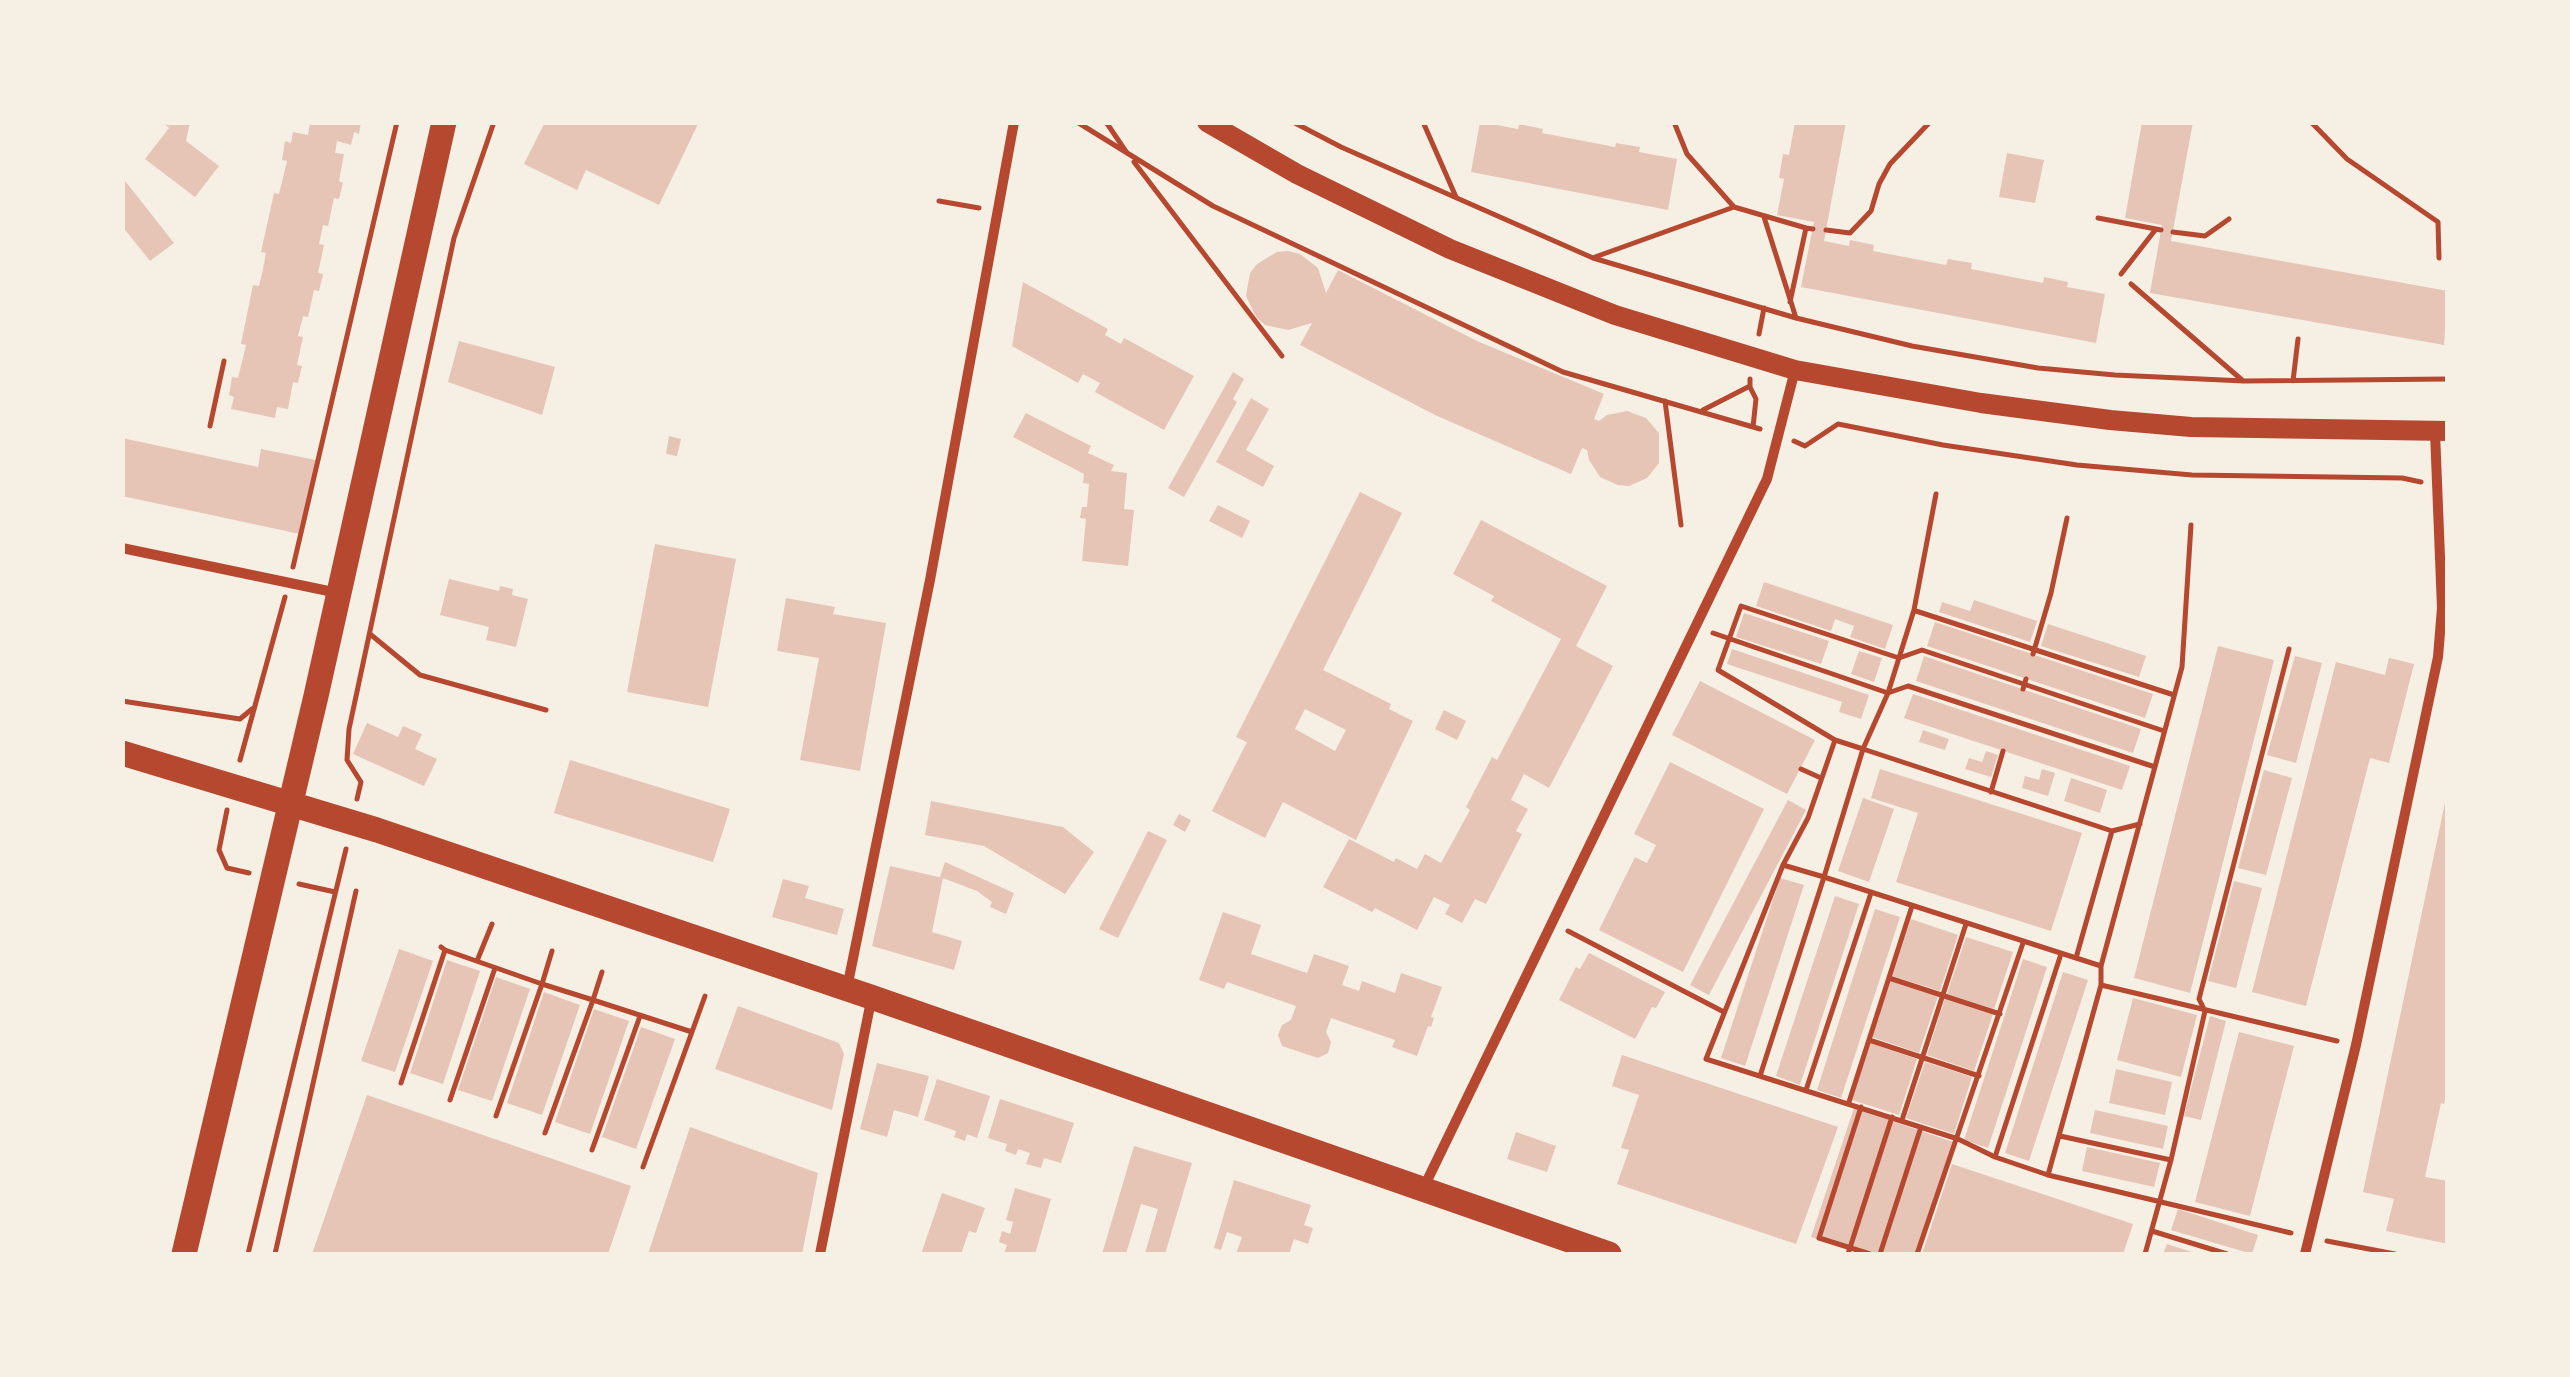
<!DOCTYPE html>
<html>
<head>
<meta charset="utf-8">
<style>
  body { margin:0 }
  #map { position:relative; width:2570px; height:1377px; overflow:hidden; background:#f6efe4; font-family:Manrope,sans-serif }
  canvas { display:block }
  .frame { position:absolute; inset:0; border:125px solid #f6efe4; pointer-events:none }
</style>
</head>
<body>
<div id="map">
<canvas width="2570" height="1377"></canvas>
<div class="frame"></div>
</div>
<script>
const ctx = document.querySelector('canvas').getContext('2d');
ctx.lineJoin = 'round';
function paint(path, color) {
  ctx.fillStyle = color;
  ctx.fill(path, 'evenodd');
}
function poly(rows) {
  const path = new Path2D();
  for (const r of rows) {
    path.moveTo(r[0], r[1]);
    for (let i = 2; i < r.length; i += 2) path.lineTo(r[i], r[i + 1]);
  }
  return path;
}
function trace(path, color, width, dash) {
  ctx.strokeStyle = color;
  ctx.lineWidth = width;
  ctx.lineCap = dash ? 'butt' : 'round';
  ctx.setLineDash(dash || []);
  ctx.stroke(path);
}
const building = poly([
  [162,122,190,122,186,141,219,166,195,197,145,159,169,128],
  [310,122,361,122,359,134,354,132,351,145,337,141,335,153,344,154,339,181,343,183,339,199,334,198,328,226,323,225,319,244,324,245,318,273,323,274,319,291,314,290,308,317,303,316,298,336,303,337,297,365,302,366,298,383,293,382,288,409,277,407,275,418,231,409,234,397,229,395,232,377,238,378,246,345,241,344,253,285,259,286,263,269,266,253,261,252,274,193,279,194,287,161,282,160,285,141,291,143,293,132,308,135],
  [545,122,699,122,659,205,586,170,577,190,524,164],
  [1480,122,1518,129,1519,124,1543,129,1542,133,1615,147,1616,143,1640,147,1639,152,1677,159,1668,210,1471,172],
  [1795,122,1846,122,1824,241,1849,246,1850,240,1874,245,1873,251,1946,265,1948,259,1972,263,1971,269,2043,283,2044,277,2068,282,2067,287,2105,294,2096,343,1801,287,1814,222,1777,215,1784,179,1779,178,1783,154,1789,155],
  [2142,122,2193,122,2171,241,2448,291,2444,345,2150,293,2162,225,2125,218],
  [2007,153,2044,160,2035,203,1999,197],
  [122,177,174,243,150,261,122,226],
  [1288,251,1300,254,1318,268,1326,293,1338,270,1477,341,1604,394,1594,419,1599,421,1607,415,1627,411,1646,418,1659,433,1659,463,1647,478,1629,486,1618,485,1600,477,1589,460,1587,450,1582,448,1571,474,1435,415,1300,345,1312,323,1288,330,1265,325,1256,317,1246,296,1250,273,1257,264,1277,252],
  [1023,282,1108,329,1105,335,1121,344,1124,338,1194,376,1164,430,1095,392,1100,383,1083,374,1078,383,1012,346],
  [459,341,555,367,542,415,448,382],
  [1233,372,1244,379,1233,399,1237,402,1184,497,1168,488],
  [1251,398,1269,409,1246,450,1274,466,1263,487,1216,462],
  [1026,413,1091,446,1088,453,1114,465,1111,471,1127,473,1124,509,1134,510,1128,566,1082,561,1086,519,1080,518,1082,507,1087,507,1089,484,1083,483,1084,474,1013,437],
  [669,436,681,439,677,456,666,454],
  [122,438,258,467,261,449,316,460,300,534,122,496],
  [1360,492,1402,513,1323,670,1391,704,1389,709,1413,721,1356,840,1283,802,1265,838,1212,811,1247,742,1236,737],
  [1305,709,1346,730,1335,751,1295,729],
  [1218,505,1250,521,1242,538,1209,521],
  [1481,520,1607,586,1576,646,1613,666,1549,788,1524,774,1511,800,1528,809,1516,831,1522,834,1486,904,1475,899,1462,923,1445,914,1450,905,1434,897,1417,930,1375,908,1372,912,1323,887,1349,839,1394,862,1396,858,1417,869,1425,854,1441,863,1470,810,1466,807,1492,757,1497,760,1561,639,1491,601,1494,596,1453,574],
  [655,544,736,559,708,707,627,692],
  [449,579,499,591,500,586,513,589,512,595,528,599,516,647,486,640,489,627,440,615],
  [1764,582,1893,625,1885,649,1850,637,1854,626,1835,619,1831,631,1756,606],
  [786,598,835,607,833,614,886,623,860,771,800,760,819,658,777,651],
  [1974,600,2037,621,2030,642,1939,612,1942,602,1970,611],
  [1744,613,1829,641,1821,664,1736,637],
  [1935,622,2153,694,2145,718,1927,646],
  [2048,624,2146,656,2139,677,2041,646],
  [2218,646,2274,660,2190,993,2134,978],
  [1732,649,1869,695,1861,719,1839,712,1842,702,1727,664],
  [1859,651,1882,658,1874,682,1851,674],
  [1924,656,2141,729,2133,753,1916,681],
  [2295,656,2322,663,2296,763,2267,755],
  [2389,658,2414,664,2389,763,2370,758,2306,1006,2252,992,2336,662,2385,675],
  [1700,681,1815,740,1787,794,1672,735],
  [1913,694,2130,766,2122,790,1904,718],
  [1444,710,1466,721,1457,740,1435,729],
  [367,723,398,737,403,726,422,734,415,749,437,759,424,786,353,754],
  [1923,730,1949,739,1945,750,1919,742],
  [1986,751,1998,755,1991,777,1965,769,1969,758,1982,762],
  [570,760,730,809,713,862,554,813],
  [1670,762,1764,809,1683,972,1599,930,1635,857,1647,863,1656,845,1634,834],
  [1880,769,2082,833,2051,931,1896,882,1918,813,1871,798],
  [2042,769,2055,773,2048,796,2022,788,2025,776,2039,780],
  [2264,770,2292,778,2266,875,2238,868],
  [2071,778,2107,790,2100,813,2064,801],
  [1863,798,1894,809,1869,882,1838,871],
  [2446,798,2448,1086,2444,1104,2441,1103,2425,1177,2448,1181,2448,1244,2386,1231,2394,1199,2363,1192],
  [1788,800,1806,810,1709,995,1690,985],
  [931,801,1063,827,1094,852,1065,894,984,846,925,835],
  [1179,814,1191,820,1185,832,1173,825],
  [1148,831,1167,840,1118,938,1099,929],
  [945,862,1014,893,1006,914,990,907,992,902,977,891,940,877],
  [890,866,943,878,932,932,962,941,954,970,872,946],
  [1780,878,1804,885,1745,1066,1721,1058],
  [783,879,809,886,805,898,844,909,837,935,772,917],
  [2234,881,2262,888,2236,988,2208,981],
  [1835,896,1859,904,1800,1085,1776,1076],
  [1875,909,1900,917,1841,1098,1817,1090],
  [1223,912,1261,925,1251,954,1307,973,1314,954,1349,966,1342,985,1359,991,1362,981,1395,993,1401,973,1442,987,1431,1017,1434,1018,1431,1027,1428,1026,1417,1056,1392,1047,1395,1040,1331,1018,1326,1032,1331,1042,1328,1053,1318,1058,1282,1046,1278,1035,1282,1025,1291,1020,1296,1006,1227,982,1224,989,1199,980],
  [1911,919,1958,935,1940,991,1892,976],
  [1966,937,2013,952,1994,1009,1947,994],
  [399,949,433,961,395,1072,361,1061],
  [1589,953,1665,992,1656,1008,1652,1007,1635,1039,1559,1000,1576,967,1580,969],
  [2023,959,2047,967,1988,1148,1964,1140],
  [447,960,480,971,443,1084,410,1073],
  [2063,972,2088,980,2029,1161,2005,1153],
  [496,977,530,989,492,1101,458,1090],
  [1891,980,1938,996,1919,1053,1872,1037],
  [544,992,580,1005,542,1115,507,1103],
  [1945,998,1993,1014,1974,1071,1927,1055],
  [2133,998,2197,1015,2181,1077,2117,1060],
  [738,1006,839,1043,844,1054,832,1110,715,1069],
  [594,1009,629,1021,590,1134,555,1122],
  [2210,1016,2226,1021,2201,1120,2184,1116],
  [641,1027,675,1039,636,1149,602,1137],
  [2239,1032,2294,1046,2250,1216,2195,1202],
  [1870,1043,1917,1059,1899,1115,1852,1100],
  [1622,1055,1838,1127,1796,1244,1617,1184,1629,1150,1621,1148,1639,1095,1612,1086],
  [1925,1062,1972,1077,1954,1134,1906,1118],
  [877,1063,929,1076,918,1117,894,1110,887,1137,860,1129],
  [2116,1069,2172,1082,2165,1115,2109,1103],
  [937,1079,990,1096,977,1138,967,1134,965,1141,954,1137,956,1131,924,1120],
  [367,1095,631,1186,608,1254,312,1254],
  [1000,1099,1074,1123,1061,1163,1044,1158,1041,1168,1026,1164,1030,1153,1018,1149,1016,1155,1005,1151,1007,1144,988,1138],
  [1854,1108,1956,1143,1920,1254,1864,1254,1811,1237],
  [2095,1110,2168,1126,2163,1149,2090,1133],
  [690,1127,818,1173,802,1254,648,1254],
  [1516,1132,1556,1146,1547,1172,1507,1159],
  [1134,1146,1192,1163,1165,1254,1145,1253,1158,1209,1141,1204,1126,1254,1102,1254],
  [2087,1147,2160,1163,2154,1187,2082,1171],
  [1952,1164,2133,1224,2123,1254,1922,1254],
  [1234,1180,1311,1205,1304,1225,1313,1228,1308,1244,1294,1239,1289,1254,1236,1254,1242,1237,1227,1232,1221,1250,1214,1248],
  [1015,1188,1051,1199,1035,1254,1004,1254,1007,1245,999,1242,1002,1231,1010,1234,1013,1222,1006,1220],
  [942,1193,985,1208,976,1233,969,1231,961,1254,921,1254],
  [2178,1209,2258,1235,2252,1254,2171,1230],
  [2167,1244,2198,1254,2163,1254]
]);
const path = poly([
  [1077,122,1213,206,1563,372,1760,429],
  [1106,122,1127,153],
  [1293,122,1341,147,1593,258,1796,318,1912,346,2038,368,2115,375,2244,381,2448,379],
  [1423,122,1456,197],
  [1674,122,1687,154,1734,207],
  [2311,122,2347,159,2438,222,2439,258],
  [1134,162,1282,356],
  [939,201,979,208],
  [1764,217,1796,318],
  [2098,218,2156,229],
  [1826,230,1850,233,1871,211,1879,184,1890,164,1930,122],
  [2173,232,2205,236,2229,219],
  [1595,257,1734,207,1806,228],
  [2121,274,2156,229,2161,230],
  [2131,284,2242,380],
  [1790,302,1806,228,1813,229],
  [1759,334,1764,308],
  [2293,381,2298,339],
  [1750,387,1756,399,1753,427],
  [1665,401,1681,525],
  [1703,410,1750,386,1750,379],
  [210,426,224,361],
  [1794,441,1805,446,1838,424,1943,445,2077,465,2192,475,2402,478,2421,482],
  [293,567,397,122],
  [1916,611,2174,695],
  [1713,633,1888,693,1908,686,2155,767],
  [370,634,420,675,546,710],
  [2033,654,2051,593,2067,518],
  [2023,689,2026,679],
  [122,701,240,719,252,709],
  [1835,740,1863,749,1888,693,1914,610,1936,494],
  [240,760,285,597],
  [1801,769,1821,778],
  [1991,792,2003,751],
  [357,799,361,782,347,760,349,729,454,238,494,122],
  [227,810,219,850,227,868,249,873],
  [2140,824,2112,831,1863,749,1824,877,2101,966,2101,985,2048,1175,2291,1233],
  [299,884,335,892],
  [1568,931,1722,1011],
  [445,950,542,984,496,1116],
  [2076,958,2112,831],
  [477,961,492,924],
  [2101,966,2182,667,2191,525],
  [602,972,593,1000,692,1032],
  [1889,978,2000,1014],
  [2101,985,2337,1041],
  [1869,1040,1979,1076],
  [1760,1076,1824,877,1783,865],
  [401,1083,445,950,441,947],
  [1806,1090,1871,893],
  [450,1100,495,968],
  [1849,1102,1912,906],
  [1861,1107,1819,1238,1870,1254],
  [1902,1120,1966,924],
  [545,1133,593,1000,542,984,552,951],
  [2060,1136,2171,1160],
  [592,1150,640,1016],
  [1995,1157,2061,954],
  [643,1167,705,996],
  [2048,1175,1995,1157,1958,1139,1706,1059,1783,865,1808,818,1835,740,1718,670,1741,606,1899,658,1922,650,2164,731],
  [2152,1231,2227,1254],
  [2327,1241,2395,1254],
  [248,1254,346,849],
  [275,1254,356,891],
  [1848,1254,1892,1117],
  [1880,1254,1921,1127],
  [1917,1254,2023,943],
  [2145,1254,2171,1160,2205,1011,2199,999,2289,649]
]);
const minor = poly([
  [122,548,338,593],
  [847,988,930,580,1014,122],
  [1423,1189,1767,479,1795,370],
  [820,1254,871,1001],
  [2305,1254,2356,1045,2438,657,2442,608,2435,432]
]);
const secondary = poly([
  [1207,122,1297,174,1450,249,1615,315,1795,370,1981,403,2110,420,2191,427,2448,431]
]);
const primary = poly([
  [122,753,377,830,871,997,1609,1254],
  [184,1254,316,696,444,122]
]);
paint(building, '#e6c5b7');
trace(path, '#b5482f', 5);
trace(minor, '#b5482f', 10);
trace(secondary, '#b5482f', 20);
trace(primary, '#b5482f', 25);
</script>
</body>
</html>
